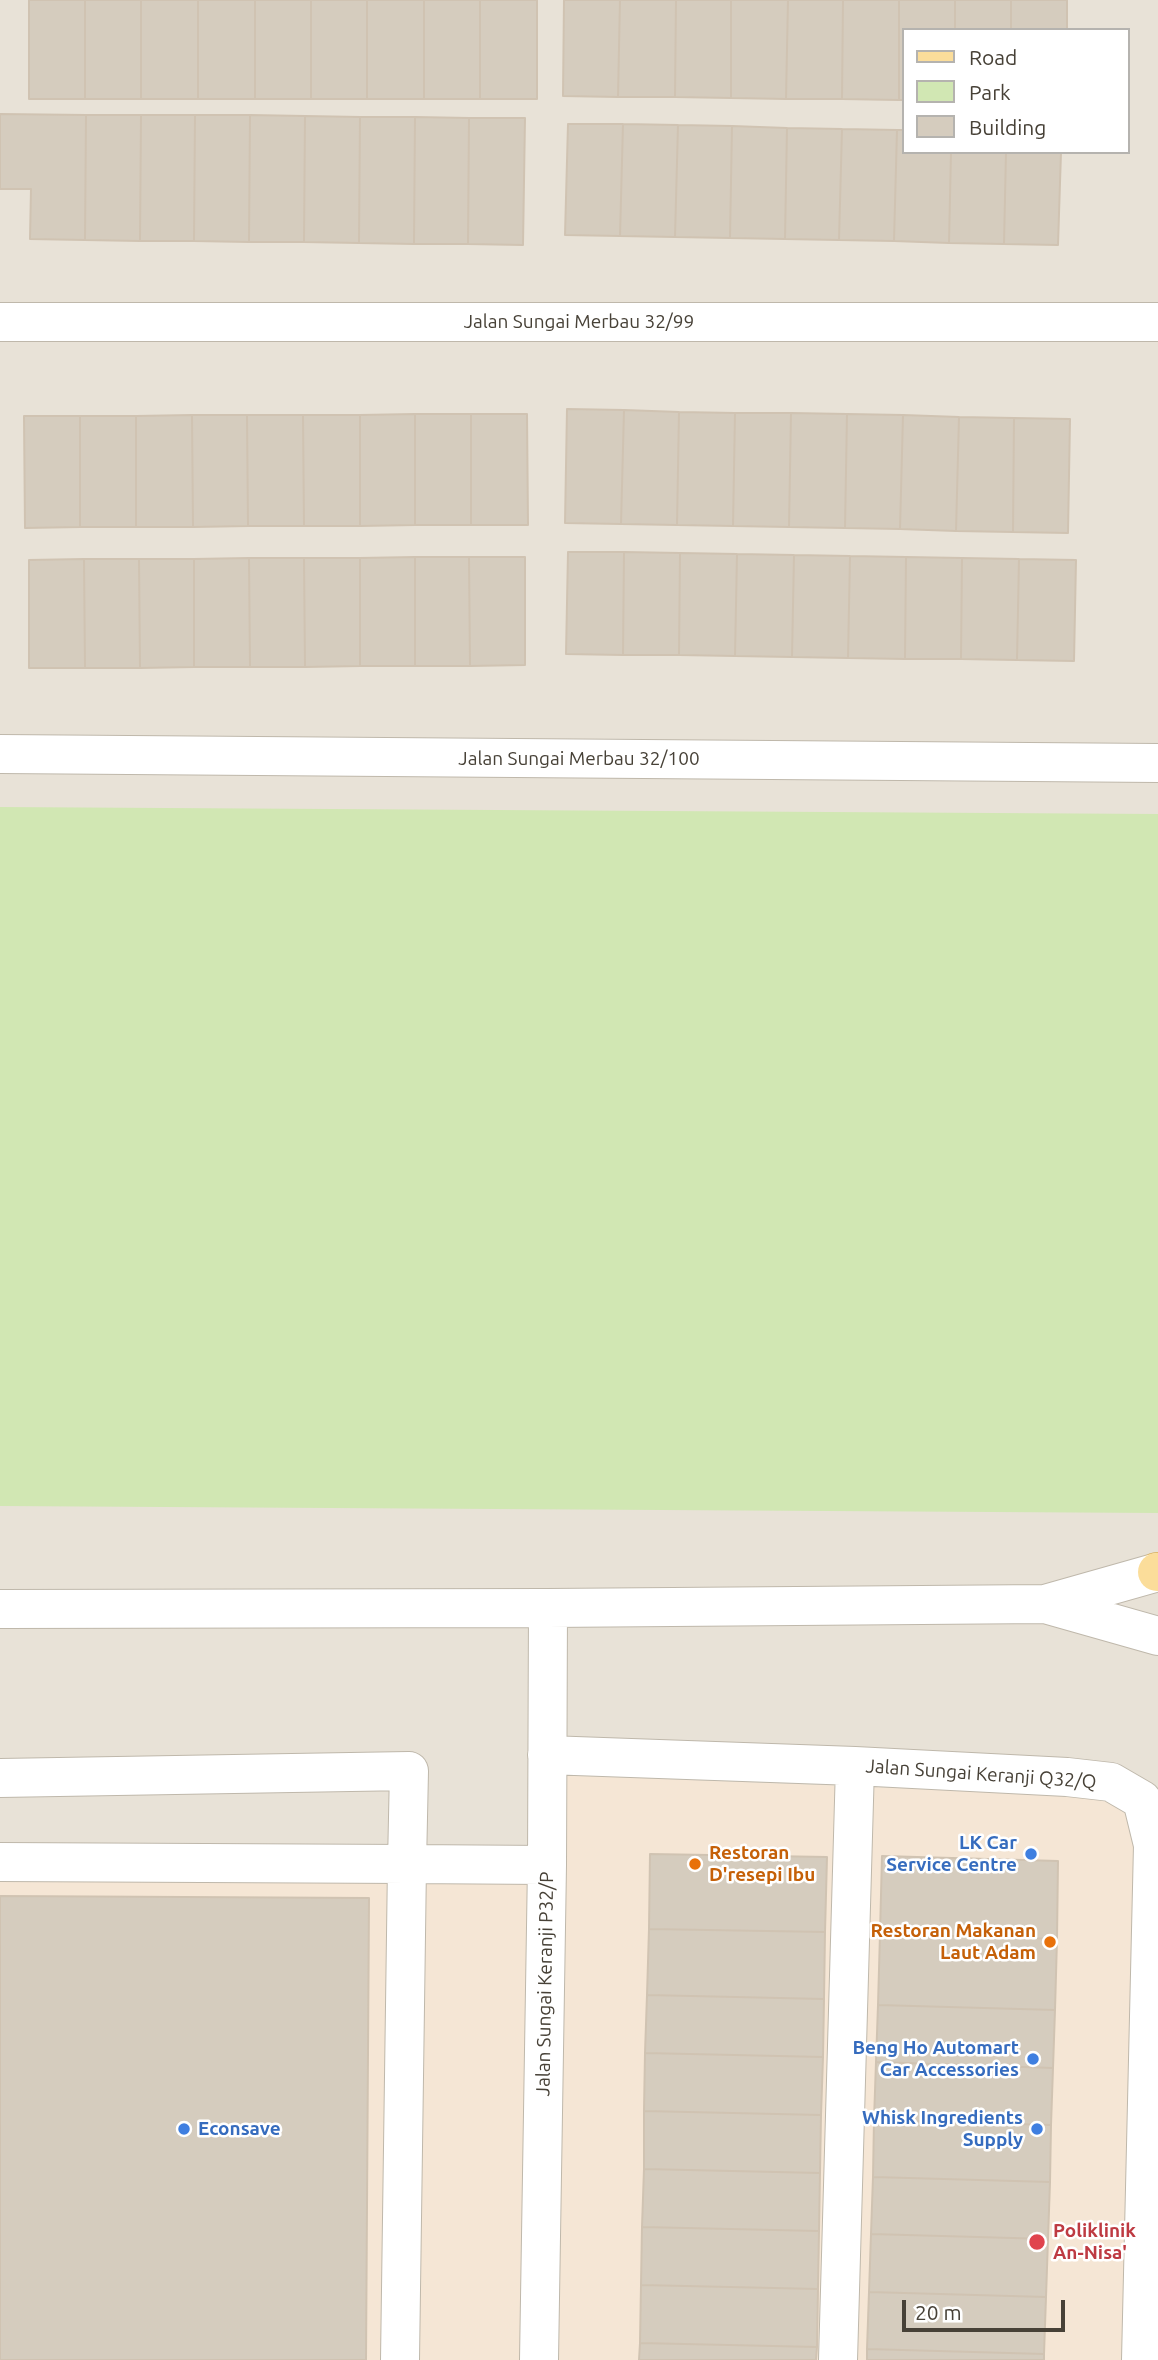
<!DOCTYPE html>
<html>
<head>
<meta charset="utf-8">
<style>
  body { margin:0 }
  #map { position:relative; width:1158px; height:2360px; overflow:hidden; background:#f4f0e9; font-family:Ubuntu,sans-serif }
  canvas { display:block }
  .legend { position:absolute; left:902px; top:28px; width:228px; height:126px; box-sizing:border-box; background:#fff; border:2px solid #b5b3af; margin:0; padding:9px 12px; list-style:none; font-size:21px; color:#474137 }
  .legend li { display:flex; align-items:center; gap:14px; height:35px }
  .legend b { width:35px; border:2px solid #b5b3af }
  .scale { position:absolute; left:902px; top:2300px; width:163px; height:32px; box-sizing:border-box; border:4px solid #474137; border-top:0; padding-left:9px; font-size:21px; line-height:24px; white-space:nowrap; color:#474137; -webkit-text-stroke:5px #fff; paint-order:stroke }
</style>
</head>
<body>
<div id="map">
<canvas width="1158" height="2360"></canvas>
<ul class="legend">
<li><b style="height:9px;background:#fbdd9a"></b>Road</li>
<li><b style="height:19px;background:#d1e7b3"></b>Park</li>
<li><b style="height:19px;background:#d5ccbe"></b>Building</li>
</ul>
<div class="scale">20 m</div>
</div>
<script>
const ctx = document.querySelector('canvas').getContext('2d');
ctx.lineJoin = 'round';
function paint(path, color) {
  ctx.fillStyle = color;
  ctx.fill(path, 'evenodd');
}
function poly(rows) {
  const path = new Path2D();
  for (const r of rows) {
    path.moveTo(r[0], r[1]);
    for (let i = 2; i < r.length; i += 2) path.lineTo(r[i], r[i + 1]);
  }
  return path;
}
function trace(path, color, width, dash) {
  ctx.strokeStyle = color;
  ctx.lineWidth = width;
  ctx.lineCap = dash ? 'butt' : 'round';
  ctx.setLineDash(dash || []);
  ctx.stroke(path);
}
function write(font, color, halo, rows, align = 'center') {
  ctx.font = font + ' Ubuntu,sans-serif';
  ctx.lineWidth = 5;
  ctx.setLineDash([]);
  ctx.textBaseline = 'middle';
  ctx.strokeStyle = halo;
  ctx.fillStyle = color;
  for (const [text, x, y, turn = 0] of rows) {
    ctx.save();
    ctx.translate(x, y);
    ctx.rotate((+turn || 0) * Math.PI / 180);
    ctx.textAlign = isNaN(turn) ? turn : align;
    if (halo) ctx.strokeText(text, 0, 0);
    ctx.fillText(text, 0, 0);
    ctx.restore();
  }
}
const residential = poly([
  [0,0,1158,0,1158,2360,0,2360],
  [904,30,1128,30,1128,152,904,152]
]);
const commercial = poly([
  [565,1775,1101,1796,1128,1808,1136,1839,1126,2360,0,2360,0,1878,561,1877]
]);
const green = poly([
  [0,807,1158,814,1158,1513,0,1506]
]);
const building = poly([
  [29,0,85,0,85,99,29,99,29,0],
  [85,0,141,0,141,99,85,99,85,0],
  [141,0,198,0,198,99,141,99,141,0],
  [198,0,255,0,255,99,198,99,198,0],
  [255,0,311,0,311,99,255,99,255,0],
  [311,0,367,0,367,99,311,99,311,0],
  [367,0,424,0,424,99,367,99,367,0],
  [424,0,480,0,480,99,424,99,424,0],
  [480,0,537,0,537,99,480,99,480,0],
  [564,0,620,0,618,97,563,96,564,0],
  [620,0,676,0,675,97,618,97,620,0],
  [676,0,731,0,731,98,675,97,676,0],
  [731,0,788,0,786,99,731,98,731,0],
  [788,0,843,0,842,99,786,99,788,0],
  [843,0,899,0,899,100,842,99,843,0],
  [899,0,955,0,955,30,904,30,904,100,899,100,899,0],
  [955,0,1011,0,1011,30,955,30,955,0],
  [1011,0,1067,0,1067,30,1011,30,1011,0],
  [0,114,86,115,85,240,30,239,31,189,0,189,0,114],
  [86,115,141,115,140,241,85,240,86,115],
  [141,115,195,115,194,241,140,241,141,115],
  [195,115,250,115,249,242,194,241,195,115],
  [250,115,305,116,304,242,249,242,250,115],
  [305,116,360,117,359,243,304,242,305,116],
  [360,117,415,117,414,244,359,243,360,117],
  [415,117,469,118,468,244,414,244,415,117],
  [469,118,525,118,523,245,468,244,469,118],
  [568,124,623,124,620,236,565,235,568,124],
  [623,124,678,125,675,237,620,236,623,124],
  [678,125,732,126,730,238,675,237,678,125],
  [732,126,787,128,785,239,730,238,732,126],
  [787,128,842,129,839,240,785,239,787,128],
  [842,129,897,130,894,241,839,240,842,129],
  [897,130,904,130,904,152,951,152,949,243,894,241,897,130],
  [951,152,1006,152,1004,244,949,243,951,152],
  [1006,152,1061,152,1058,245,1004,244,1006,152],
  [567,409,624,410,621,524,565,523,567,409],
  [624,410,679,412,677,525,621,524,624,410],
  [679,412,735,413,733,526,677,525,679,412],
  [735,413,791,413,789,527,733,526,735,413],
  [791,413,847,414,845,528,789,527,791,413],
  [415,414,471,414,471,525,415,525,415,414],
  [415,414,415,525,360,526,360,415,415,414],
  [471,414,527,414,528,525,471,525,471,414],
  [847,414,903,415,900,529,845,528,847,414],
  [192,415,247,415,248,526,193,527,192,415],
  [192,415,193,527,136,527,136,416,192,415],
  [247,415,303,415,304,526,248,526,247,415],
  [303,415,360,415,360,526,304,526,303,415],
  [903,415,959,417,956,531,900,529,903,415],
  [24,416,80,416,80,527,25,528,24,416],
  [80,416,136,416,136,527,80,527,80,416],
  [959,417,1014,418,1013,532,956,531,959,417],
  [1014,418,1070,419,1068,533,1013,532,1014,418],
  [568,552,624,552,623,655,566,654,568,552],
  [624,552,680,553,679,655,623,655,624,552],
  [680,553,737,554,735,656,679,655,680,553],
  [737,554,794,555,792,657,735,656,737,554],
  [794,555,850,556,848,658,792,657,794,555],
  [850,556,906,557,905,659,848,658,850,556],
  [415,557,469,557,470,666,415,666,415,557],
  [415,557,415,666,360,666,360,558,415,557],
  [469,557,525,557,525,665,470,666,469,557],
  [906,557,962,558,961,659,905,659,906,557],
  [249,558,304,558,305,667,250,667,249,558],
  [249,558,250,667,194,667,194,559,249,558],
  [304,558,360,558,360,666,305,667,304,558],
  [962,558,1019,559,1017,660,961,659,962,558],
  [84,559,139,559,140,668,85,668,84,559],
  [84,559,85,668,29,668,29,560,84,559],
  [139,559,194,559,194,667,140,668,139,559],
  [1019,559,1076,560,1074,661,1017,660,1019,559],
  [650,1854,827,1857,825,1932,649,1929,650,1854],
  [882,1856,1058,1861,1057,1939,880,1934,882,1856],
  [0,1896,369,1898,366,2360,0,2360,0,1896],
  [649,1929,825,1932,824,1999,647,1995,649,1929],
  [880,1934,1057,1939,1055,2010,878,2005,880,1934],
  [647,1995,824,1999,823,2057,645,2053,647,1995],
  [878,2005,1055,2010,1053,2068,876,2062,878,2005],
  [645,2053,823,2057,821,2115,644,2111,645,2053],
  [876,2062,1053,2068,1051,2125,874,2120,876,2062],
  [644,2111,821,2115,820,2173,644,2169,644,2111],
  [874,2120,1051,2125,1050,2182,873,2177,874,2120],
  [644,2169,820,2173,819,2231,642,2227,644,2169],
  [873,2177,1050,2182,1048,2239,871,2234,873,2177],
  [642,2227,819,2231,818,2289,641,2285,642,2227],
  [871,2234,1048,2239,1046,2297,869,2292,871,2234],
  [641,2285,818,2289,817,2347,640,2343,641,2285],
  [869,2292,1046,2297,1044,2354,867,2349,869,2292],
  [640,2343,817,2347,816,2360,639,2360,640,2343],
  [867,2349,1044,2354,1044,2360,867,2360,867,2349]
]);
const minor = poly([
  [0,322,1158,322],
  [0,754,1158,763],
  [1045,1604,1158,1636],
  [0,1609,548,1608,1045,1604,1158,1572],
  [547,1755,855,1766,1067,1777,1111,1782,1142,1800,1153,1845,1141,2360],
  [0,1778,409,1771,407,1864,0,1862],
  [400,2360,407,1864,547,1865],
  [539,2360,547,1865,548,1608],
  [838,2360,855,1766]
]);
const major = poly([
  [1157,1572,1158,1572]
]);
const markers = [
  [1031,1854,7,"#3f7fe0"],
  [695,1864,7,"#e8710a"],
  [1050,1942,7,"#e8710a"],
  [1033,2059,7,"#3f7fe0"],
  [184,2129,7,"#3f7fe0"],
  [1037,2129,7,"#3f7fe0"],
  [1037,2242,9,"#e0444e"]
];
const streetNames = [
  ["Jalan Sungai Merbau 32/99",579,322],
  ["Jalan Sungai Merbau 32/100",579,759],
  ["Jalan Sungai Keranji Q32/Q",981,1774,4],
  ["Jalan Sungai Keranji P32/P",545,1984,-89]
];
const shopNames = [
  ["LK Car",1017,1843],
  ["Service Centre",1017,1865],
  ["Beng Ho Automart",1019,2048],
  ["Car Accessories",1019,2070],
  ["Whisk Ingredients",1023,2118],
  ["Supply",1023,2140],
  ["Econsave",198,2129,"left"]
];
const foodNames = [
  ["Restoran",709,1853],
  ["D'resepi Ibu",709,1875],
  ["Restoran Makanan",1036,1931,"right"],
  ["Laut Adam",1036,1953,"right"]
];
const healthNames = [
  ["Poliklinik",1053,2231],
  ["An-Nisa'",1053,2253]
];
paint(residential, '#e8e2d7');
paint(commercial, '#f5e6d5');
paint(green, '#d1e7b3');
paint(building, '#d5ccbe');
trace(building, '#d0c3b2', 2);
trace(minor, '#bfb8ab', 40);
trace(major, '#e1ba6a', 40);
trace(minor, '#fff', 38);
trace(major, '#fbdd9a', 38);
for (const [x, y, r, color] of markers) {
  const dot = new Path2D();
  dot.arc(x, y, r, 0, 2 * Math.PI);
  ctx.fillStyle = color;
  ctx.fill(dot);
  trace(dot, '#fff', 2.5);
}
write('19px', '#474137', '#fff', streetNames);
write('bold 19px', '#366cbe', '#fff', shopNames, 'right');
write('bold 19px', '#c56008', '#fff', foodNames, 'left');
write('bold 19px', '#be3a42', '#fff', healthNames, 'left');
</script>
</body>
</html>
